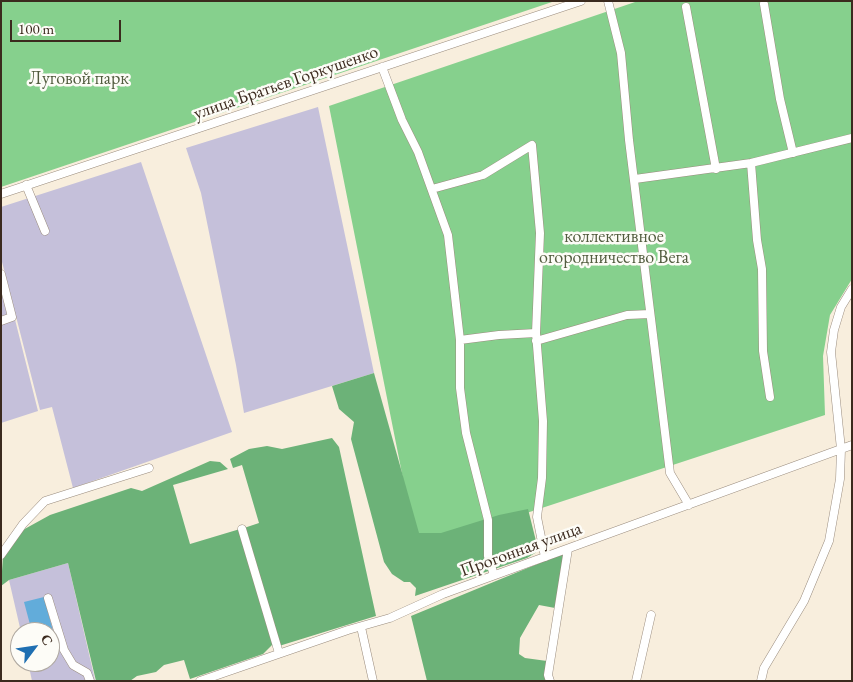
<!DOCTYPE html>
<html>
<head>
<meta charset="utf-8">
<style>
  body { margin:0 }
  #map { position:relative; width:853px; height:682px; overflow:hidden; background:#f8eedd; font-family:"EB Garamond",serif }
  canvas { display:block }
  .frame { position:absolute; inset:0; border:2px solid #3b2a1e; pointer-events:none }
  .north { position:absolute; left:10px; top:622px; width:50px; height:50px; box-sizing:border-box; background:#fdfcf7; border:1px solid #afa8a0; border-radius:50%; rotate:59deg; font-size:14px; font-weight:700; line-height:20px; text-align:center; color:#3b2a1e }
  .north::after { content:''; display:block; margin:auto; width:18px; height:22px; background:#1f6fb2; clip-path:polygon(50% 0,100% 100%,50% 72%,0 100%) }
  .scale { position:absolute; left:10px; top:20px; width:111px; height:22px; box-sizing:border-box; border:2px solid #3b2a1e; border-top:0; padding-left:6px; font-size:15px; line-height:18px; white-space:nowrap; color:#3b2a1e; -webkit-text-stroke:4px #fdfcf7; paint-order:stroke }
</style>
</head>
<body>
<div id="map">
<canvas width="853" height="682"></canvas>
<div class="frame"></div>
<div class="north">С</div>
<div class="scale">100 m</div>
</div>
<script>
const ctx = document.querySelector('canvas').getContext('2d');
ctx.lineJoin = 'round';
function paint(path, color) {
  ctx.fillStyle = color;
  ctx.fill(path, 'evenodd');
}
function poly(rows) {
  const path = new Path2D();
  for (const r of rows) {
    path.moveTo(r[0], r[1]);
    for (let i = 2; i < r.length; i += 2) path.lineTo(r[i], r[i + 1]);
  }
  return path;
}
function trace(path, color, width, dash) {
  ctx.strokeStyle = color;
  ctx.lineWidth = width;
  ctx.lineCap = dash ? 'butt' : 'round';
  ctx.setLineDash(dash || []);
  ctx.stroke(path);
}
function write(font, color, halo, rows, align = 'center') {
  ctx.font = font + ' "EB Garamond",serif';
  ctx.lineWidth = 5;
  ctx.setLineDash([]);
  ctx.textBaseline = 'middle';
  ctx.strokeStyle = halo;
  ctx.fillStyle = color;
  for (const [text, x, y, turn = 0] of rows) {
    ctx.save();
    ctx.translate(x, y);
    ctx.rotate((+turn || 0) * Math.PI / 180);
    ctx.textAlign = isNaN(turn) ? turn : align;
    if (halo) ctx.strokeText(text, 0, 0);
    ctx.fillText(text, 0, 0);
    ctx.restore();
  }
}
const industrial = poly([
  [318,107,374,373,244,413,236,365,201,193,186,148],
  [141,162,232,432,73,488,52,407,40,410,1,258,1,207],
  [1,264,38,411,1,423],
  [68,563,95,680,32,681,28,662,50,662,50,632,21,632,9,580]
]);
const green = poly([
  [1,1,555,1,1,187],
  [638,1,852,1,852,279,830,315,823,356,825,415,417,549,329,106]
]);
const forest = poly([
  [374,373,419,533,441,533,499,515,528,509,538,549,535,553,527,558,415,596,416,588,410,582,404,582,392,574,384,562,351,439,354,422,339,409,332,386],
  [332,438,339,447,376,616,279,646,244,528,259,523,242,465,233,468,230,459,249,449,267,446,282,449],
  [210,461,220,462,228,469,173,485,190,544,240,529,272,638,272,645,263,654,190,679,184,660,164,665,156,672,137,676,130,681,96,681,68,563,9,580,1,586,3,556,21,531,50,515,131,488,142,491],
  [564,553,555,608,539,605,520,638,519,654,525,658,547,661,546,681,427,681,411,616]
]);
const water = poly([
  [44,597,54,635,50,636,50,632,32,632,24,602]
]);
const minor = poly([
  [608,1,621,53,629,140,670,473,689,505],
  [764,4,780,99,793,153],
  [686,7,716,169],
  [382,67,402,120,418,152,448,235,460,340,460,388,466,433,488,520,488,556,494,575],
  [751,163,757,240,762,269,763,351,770,397],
  [635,179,751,163,852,138],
  [26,185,45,231],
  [432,189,483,175,532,145,540,233,536,333,543,421,542,478,537,517,545,557],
  [1,194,581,1],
  [1,274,12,317,1,321],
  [460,340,499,335,536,333],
  [536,341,627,315,650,314],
  [242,529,279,653],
  [1,555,23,524,45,501,149,468],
  [48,598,64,650,73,665,87,673,90,681],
  [361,627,373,681],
  [200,681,348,630,390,618,443,594,852,445],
  [550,681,548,675,568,549],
  [636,681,651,615],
  [761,681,764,668,804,601,829,541,840,479,841,449,831,352,834,330,841,307,852,289]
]);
const parkNames = [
  ["Луговой парк",79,79],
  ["коллективное",614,237],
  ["огородничество Вега",614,258]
];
const streetNames = [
  ["улица Братьев Горкушенко",286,83,-19],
  ["Прогонная улица",521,550,-20]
];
paint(industrial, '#c5c0da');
paint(green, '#86d08d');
paint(forest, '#6cb278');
paint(water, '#62acda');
trace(minor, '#9a8c7e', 9);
trace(minor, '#fff', 8);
write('18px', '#525c3f', '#fdfcf7', parkNames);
write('18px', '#3b2a1e', '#fdfcf7', streetNames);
</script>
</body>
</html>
